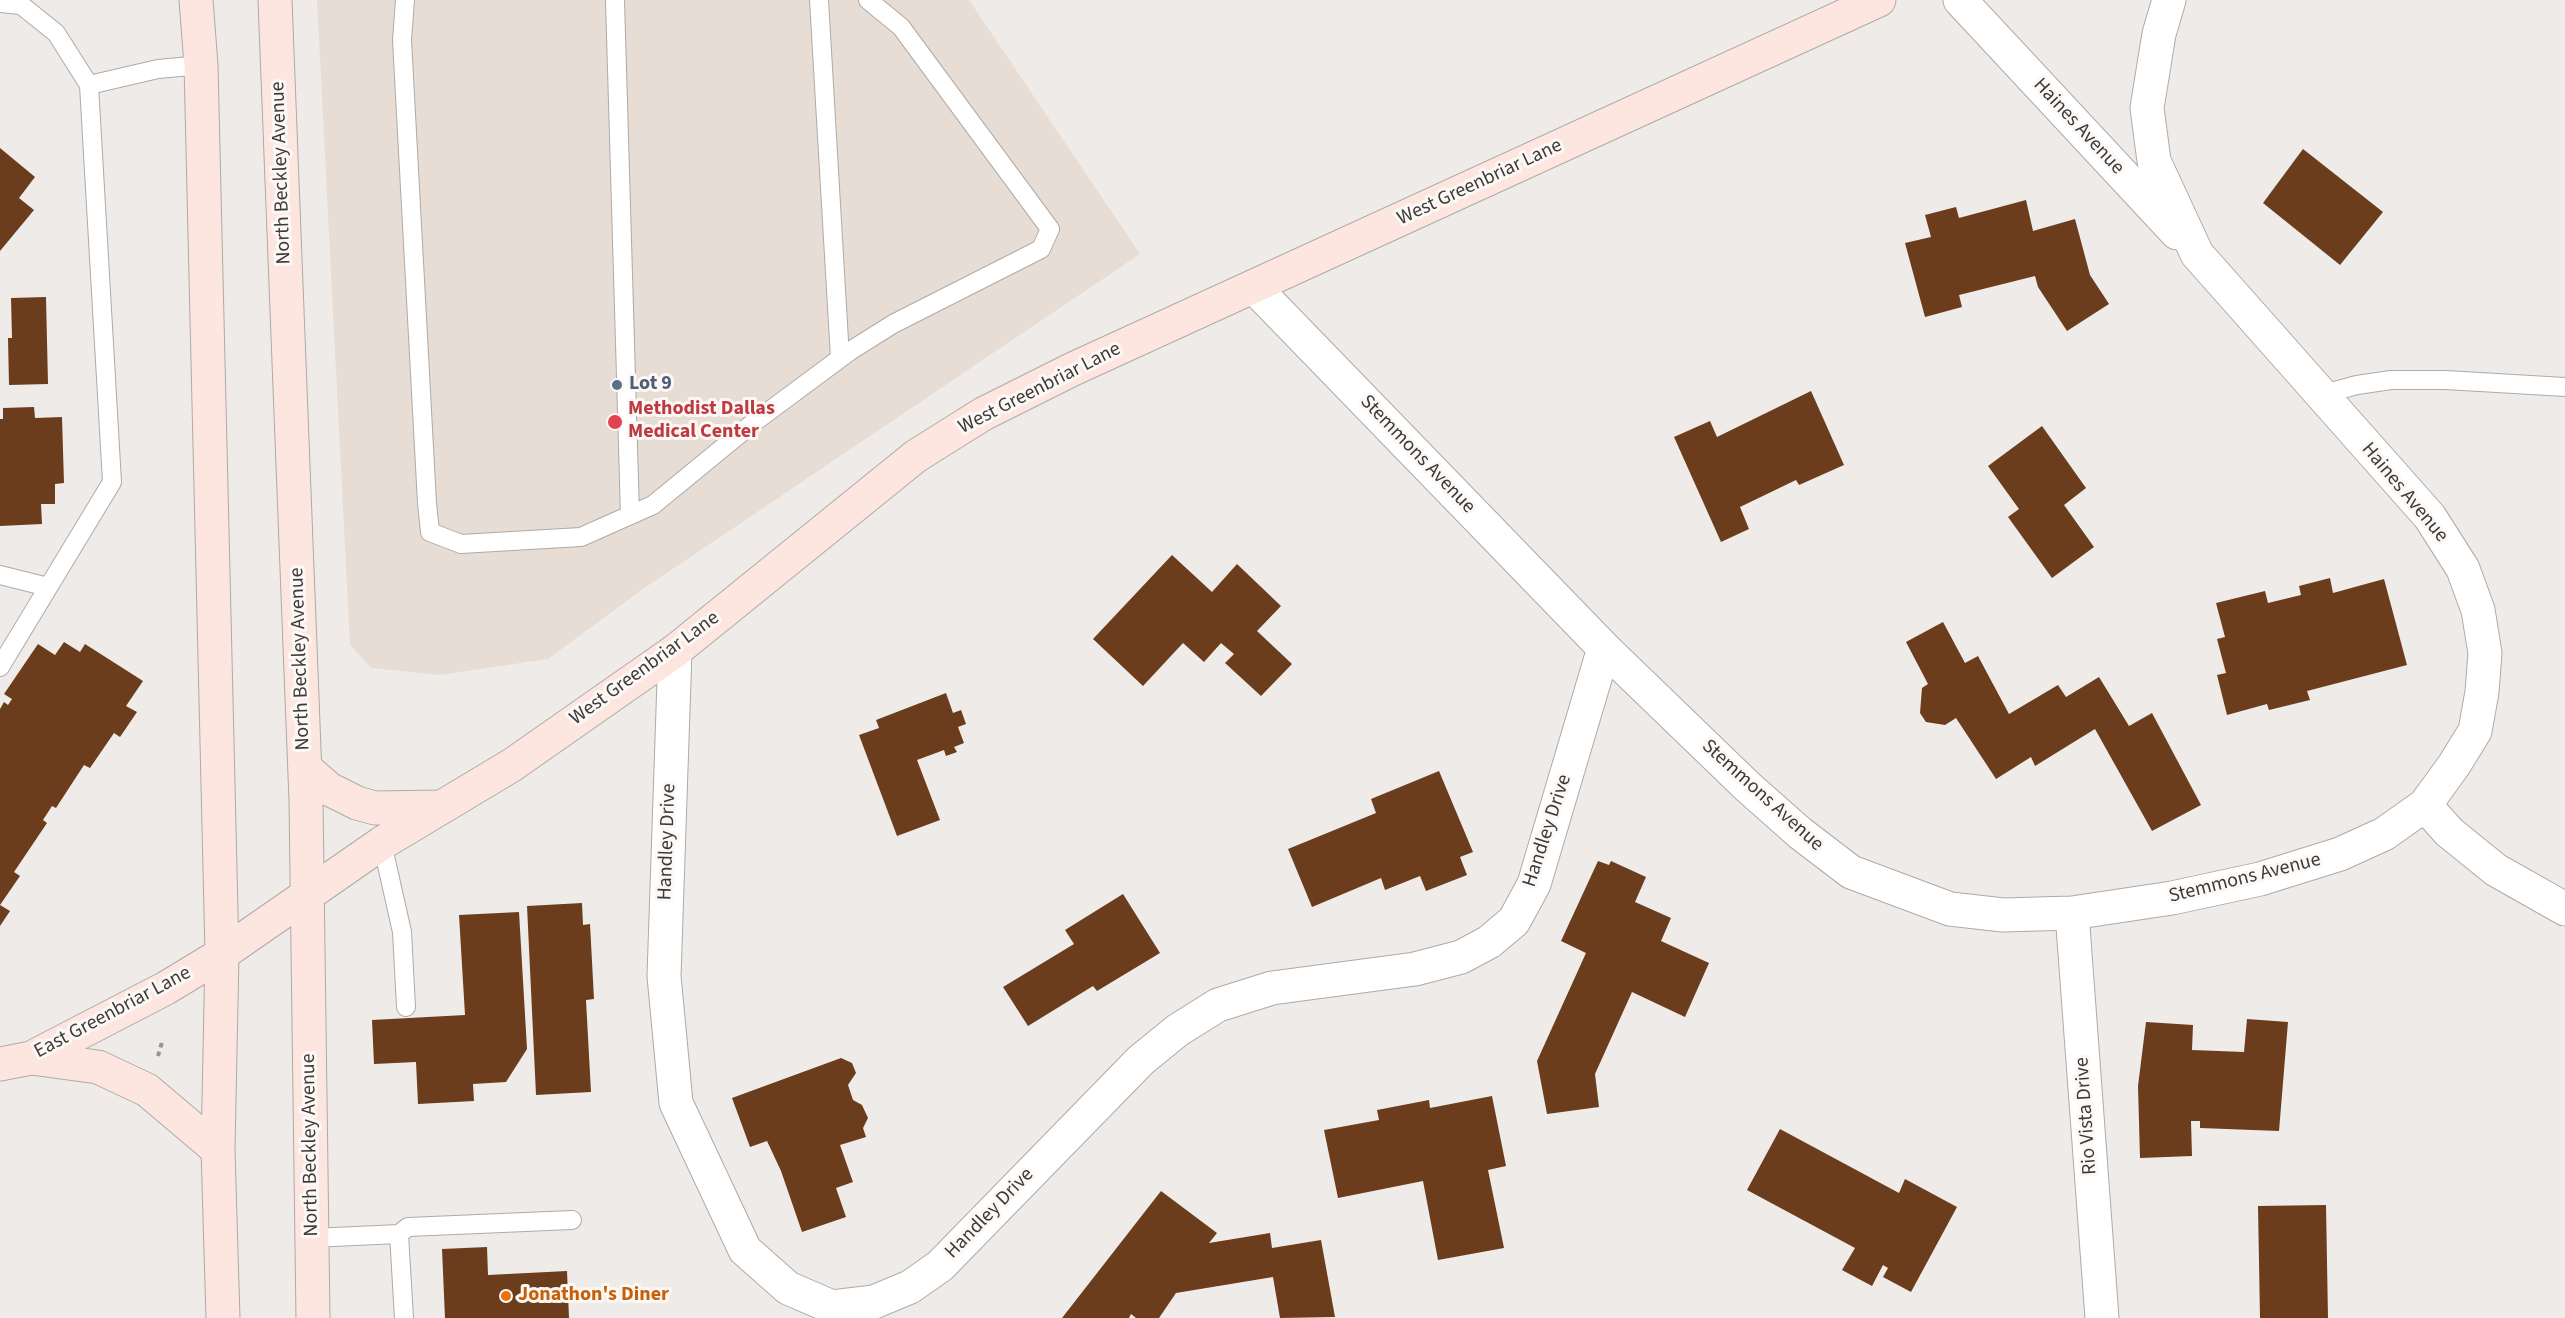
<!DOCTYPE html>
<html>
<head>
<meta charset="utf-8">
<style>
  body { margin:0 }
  canvas { display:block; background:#efebe8 }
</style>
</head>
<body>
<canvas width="2565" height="1318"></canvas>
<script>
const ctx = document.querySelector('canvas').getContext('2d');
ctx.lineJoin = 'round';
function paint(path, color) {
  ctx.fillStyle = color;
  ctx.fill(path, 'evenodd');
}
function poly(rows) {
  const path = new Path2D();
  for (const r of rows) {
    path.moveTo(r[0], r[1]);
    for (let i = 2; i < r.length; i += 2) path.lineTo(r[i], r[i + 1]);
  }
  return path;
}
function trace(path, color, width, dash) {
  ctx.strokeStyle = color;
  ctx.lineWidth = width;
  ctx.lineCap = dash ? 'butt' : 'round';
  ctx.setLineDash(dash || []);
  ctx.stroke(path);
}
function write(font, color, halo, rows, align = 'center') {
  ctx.font = font + ' "Source Sans 3",sans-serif';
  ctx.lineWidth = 6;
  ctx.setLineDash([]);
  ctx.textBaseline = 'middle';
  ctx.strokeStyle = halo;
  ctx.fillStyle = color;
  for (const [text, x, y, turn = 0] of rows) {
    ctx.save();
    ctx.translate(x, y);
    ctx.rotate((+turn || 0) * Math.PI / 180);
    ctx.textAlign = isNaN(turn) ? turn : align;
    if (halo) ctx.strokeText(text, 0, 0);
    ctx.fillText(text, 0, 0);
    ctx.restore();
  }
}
const built = poly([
  [317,0,969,0,1140,254,643,589,548,659,440,675,371,668,350,645]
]);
const building = poly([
  [0,148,35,177,19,198,34,210,0,251],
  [2303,149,2383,212,2340,265,2263,203],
  [2026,200,2033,231,2075,219,2090,275,2109,304,2067,331,2038,287,2035,276,1959,295,1962,307,1925,317,1905,243,1931,237,1925,215,1956,207,1959,218],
  [46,297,48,384,9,385,8,338,12,338,11,298],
  [1811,391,1844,465,1799,485,1796,480,1740,507,1749,529,1721,542,1674,437,1710,421,1717,437],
  [34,407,35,418,62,417,64,483,55,484,55,504,41,504,42,524,0,526,0,419,3,419,3,408],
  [2042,426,2086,488,2064,505,2094,547,2052,578,2008,517,2019,509,1988,466],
  [1172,555,1212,592,1237,564,1281,606,1257,631,1292,664,1261,696,1225,663,1234,654,1221,643,1204,662,1183,643,1143,686,1093,639],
  [2330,578,2333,593,2384,579,2407,665,2307,691,2310,700,2269,710,2267,704,2227,715,2217,675,2226,673,2217,639,2225,637,2216,603,2265,591,2268,603,2301,595,2299,586],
  [1943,622,1965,663,1978,656,2009,714,2058,685,2066,697,2099,677,2129,726,2152,713,2201,805,2152,831,2095,729,2035,766,2031,757,1996,779,1956,718,1945,725,1926,722,1920,713,1922,688,1928,684,1906,642],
  [64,642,80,652,85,644,143,681,126,706,137,712,120,737,114,733,90,768,84,765,56,808,52,806,43,820,47,823,14,872,20,876,0,905,10,911,0,926,0,709,4,702,8,705,12,699,4,694,38,644,55,655],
  [946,693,953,713,961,710,966,724,958,727,964,743,954,747,957,752,946,756,944,750,917,760,940,820,897,836,859,735,879,728,876,720],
  [1439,771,1473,852,1460,857,1467,875,1426,891,1420,876,1385,890,1381,878,1312,907,1288,849,1376,813,1371,799],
  [1598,861,1609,865,1611,861,1646,877,1635,902,1671,918,1661,941,1709,963,1685,1017,1632,992,1595,1074,1599,1107,1547,1114,1537,1061,1586,953,1561,941],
  [1123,894,1160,953,1097,991,1093,986,1028,1026,1003,987,1074,944,1065,930],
  [582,903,583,925,590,924,594,999,586,1000,591,1092,536,1095,527,906],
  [519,912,527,1049,506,1082,473,1084,474,1101,418,1104,416,1062,374,1064,372,1020,465,1015,459,915],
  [2247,1019,2288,1022,2279,1131,2200,1128,2200,1121,2191,1121,2192,1156,2140,1158,2138,1086,2146,1022,2193,1025,2192,1050,2244,1052],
  [841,1058,852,1063,856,1073,848,1085,853,1100,862,1105,868,1118,863,1128,866,1137,840,1145,853,1182,836,1188,846,1217,802,1232,781,1171,767,1141,750,1147,732,1098],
  [1492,1096,1506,1166,1488,1170,1504,1248,1438,1260,1423,1181,1338,1198,1324,1130,1379,1120,1377,1110,1429,1100,1430,1108],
  [1780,1129,1899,1193,1905,1179,1957,1207,1911,1292,1883,1277,1888,1268,1883,1265,1872,1286,1842,1270,1855,1248,1747,1190],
  [1161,1191,1217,1233,1209,1243,1270,1233,1272,1248,1321,1240,1335,1317,1280,1318,1273,1277,1176,1293,1159,1318,1136,1318,1131,1314,1129,1318,1062,1318],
  [2326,1205,2328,1318,2260,1318,2258,1206],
  [487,1247,488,1275,567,1271,569,1318,445,1318,442,1249]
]);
const path = poly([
  [158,1056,162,1042]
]);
const lane = poly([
  [405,0,402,40,427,503,430,532,461,544,581,537,653,505,753,423,850,351,893,324,1041,249,1050,229,901,27,868,0],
  [615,0,630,515],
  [819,0,840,358],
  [0,3,21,5,56,33,89,85,112,482,0,667],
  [89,85,158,69,201,65],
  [2320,395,2357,385,2391,380,2446,380,2565,387],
  [0,575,48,587],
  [382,843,402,932,406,1007],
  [399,1234,408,1227,572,1220],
  [312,1238,399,1234,404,1318]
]);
const street = poly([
  [1960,0,2177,233],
  [1255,288,1604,648,1748,787,1800,833,1851,872,1950,909,2003,915,2072,913,2172,898,2260,879,2340,854,2384,834,2425,805,2454,765,2475,731,2482,692,2485,653,2478,610,2463,569,2430,517,2197,254,2154,161,2147,108,2159,34,2169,0],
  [675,651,664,976,676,1103,745,1250,788,1288,832,1307,874,1302,910,1287,940,1266,1141,1060,1178,1030,1218,1005,1272,988,1415,969,1461,957,1489,942,1514,921,1534,884,1604,648],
  [2425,805,2449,832,2496,870,2565,909],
  [2072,913,2102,1318]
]);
const secondary = poly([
  [196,0,201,65,222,954,218,1150,223,1318],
  [275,0,306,801,313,1318],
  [305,768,329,789,357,803,375,808,440,807],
  [31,1058,98,1067,147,1090,218,1150],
  [0,1064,31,1058,166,988,222,954,382,843,512,765,675,651,916,456,983,414,1073,369,1879,0]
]);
const markers = [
  [617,385,6,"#5c6f8a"],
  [615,422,8,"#e0444e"],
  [506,1296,6,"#e8710a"]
];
const streetNames = [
  ["Haines Avenue",2078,127,47],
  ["North Beckley Avenue",282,173,-92],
  ["West Greenbriar Lane",1480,183,-25],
  ["West Greenbriar Lane",1040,389,-27],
  ["Stemmons Avenue",1417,455,46],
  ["Haines Avenue",2404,493,50],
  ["North Beckley Avenue",301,659,-92],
  ["West Greenbriar Lane",645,669,-36],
  ["Stemmons Avenue",1762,796,42],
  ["Handley Drive",1548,831,-72],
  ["Handley Drive",668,842,-88],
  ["Stemmons Avenue",2245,879,-14],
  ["East Greenbriar Lane",113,1013,-28],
  ["Rio Vista Drive",2087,1116,-94],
  ["North Beckley Avenue",311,1145,-91],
  ["Handley Drive",990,1214,-46]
];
const serviceNames = [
  ["Lot 9",629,385]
];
const healthNames = [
  ["Methodist Dallas",628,410],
  ["Medical Center",628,433]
];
const foodNames = [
  ["Jonathon's Diner",518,1296]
];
paint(built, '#e8ddd5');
paint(building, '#6b3d1d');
trace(lane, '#aeaaa7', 20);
trace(street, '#aeaaa7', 35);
trace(secondary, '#aeaaa7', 35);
trace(path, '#979492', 4, [4.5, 4.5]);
trace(lane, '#fff', 18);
trace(street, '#fff', 33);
trace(secondary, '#fde6e0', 33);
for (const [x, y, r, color] of markers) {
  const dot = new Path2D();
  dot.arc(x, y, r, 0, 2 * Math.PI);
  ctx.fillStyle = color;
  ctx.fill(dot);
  trace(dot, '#fcf8f5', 2);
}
write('20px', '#3d3b3a', '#fcf8f5', streetNames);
write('bold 20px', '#4e5e75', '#fcf8f5', serviceNames, 'left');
write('bold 20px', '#be3a42', '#fcf8f5', healthNames, 'left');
write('bold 20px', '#c56008', '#fcf8f5', foodNames, 'left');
</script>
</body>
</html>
